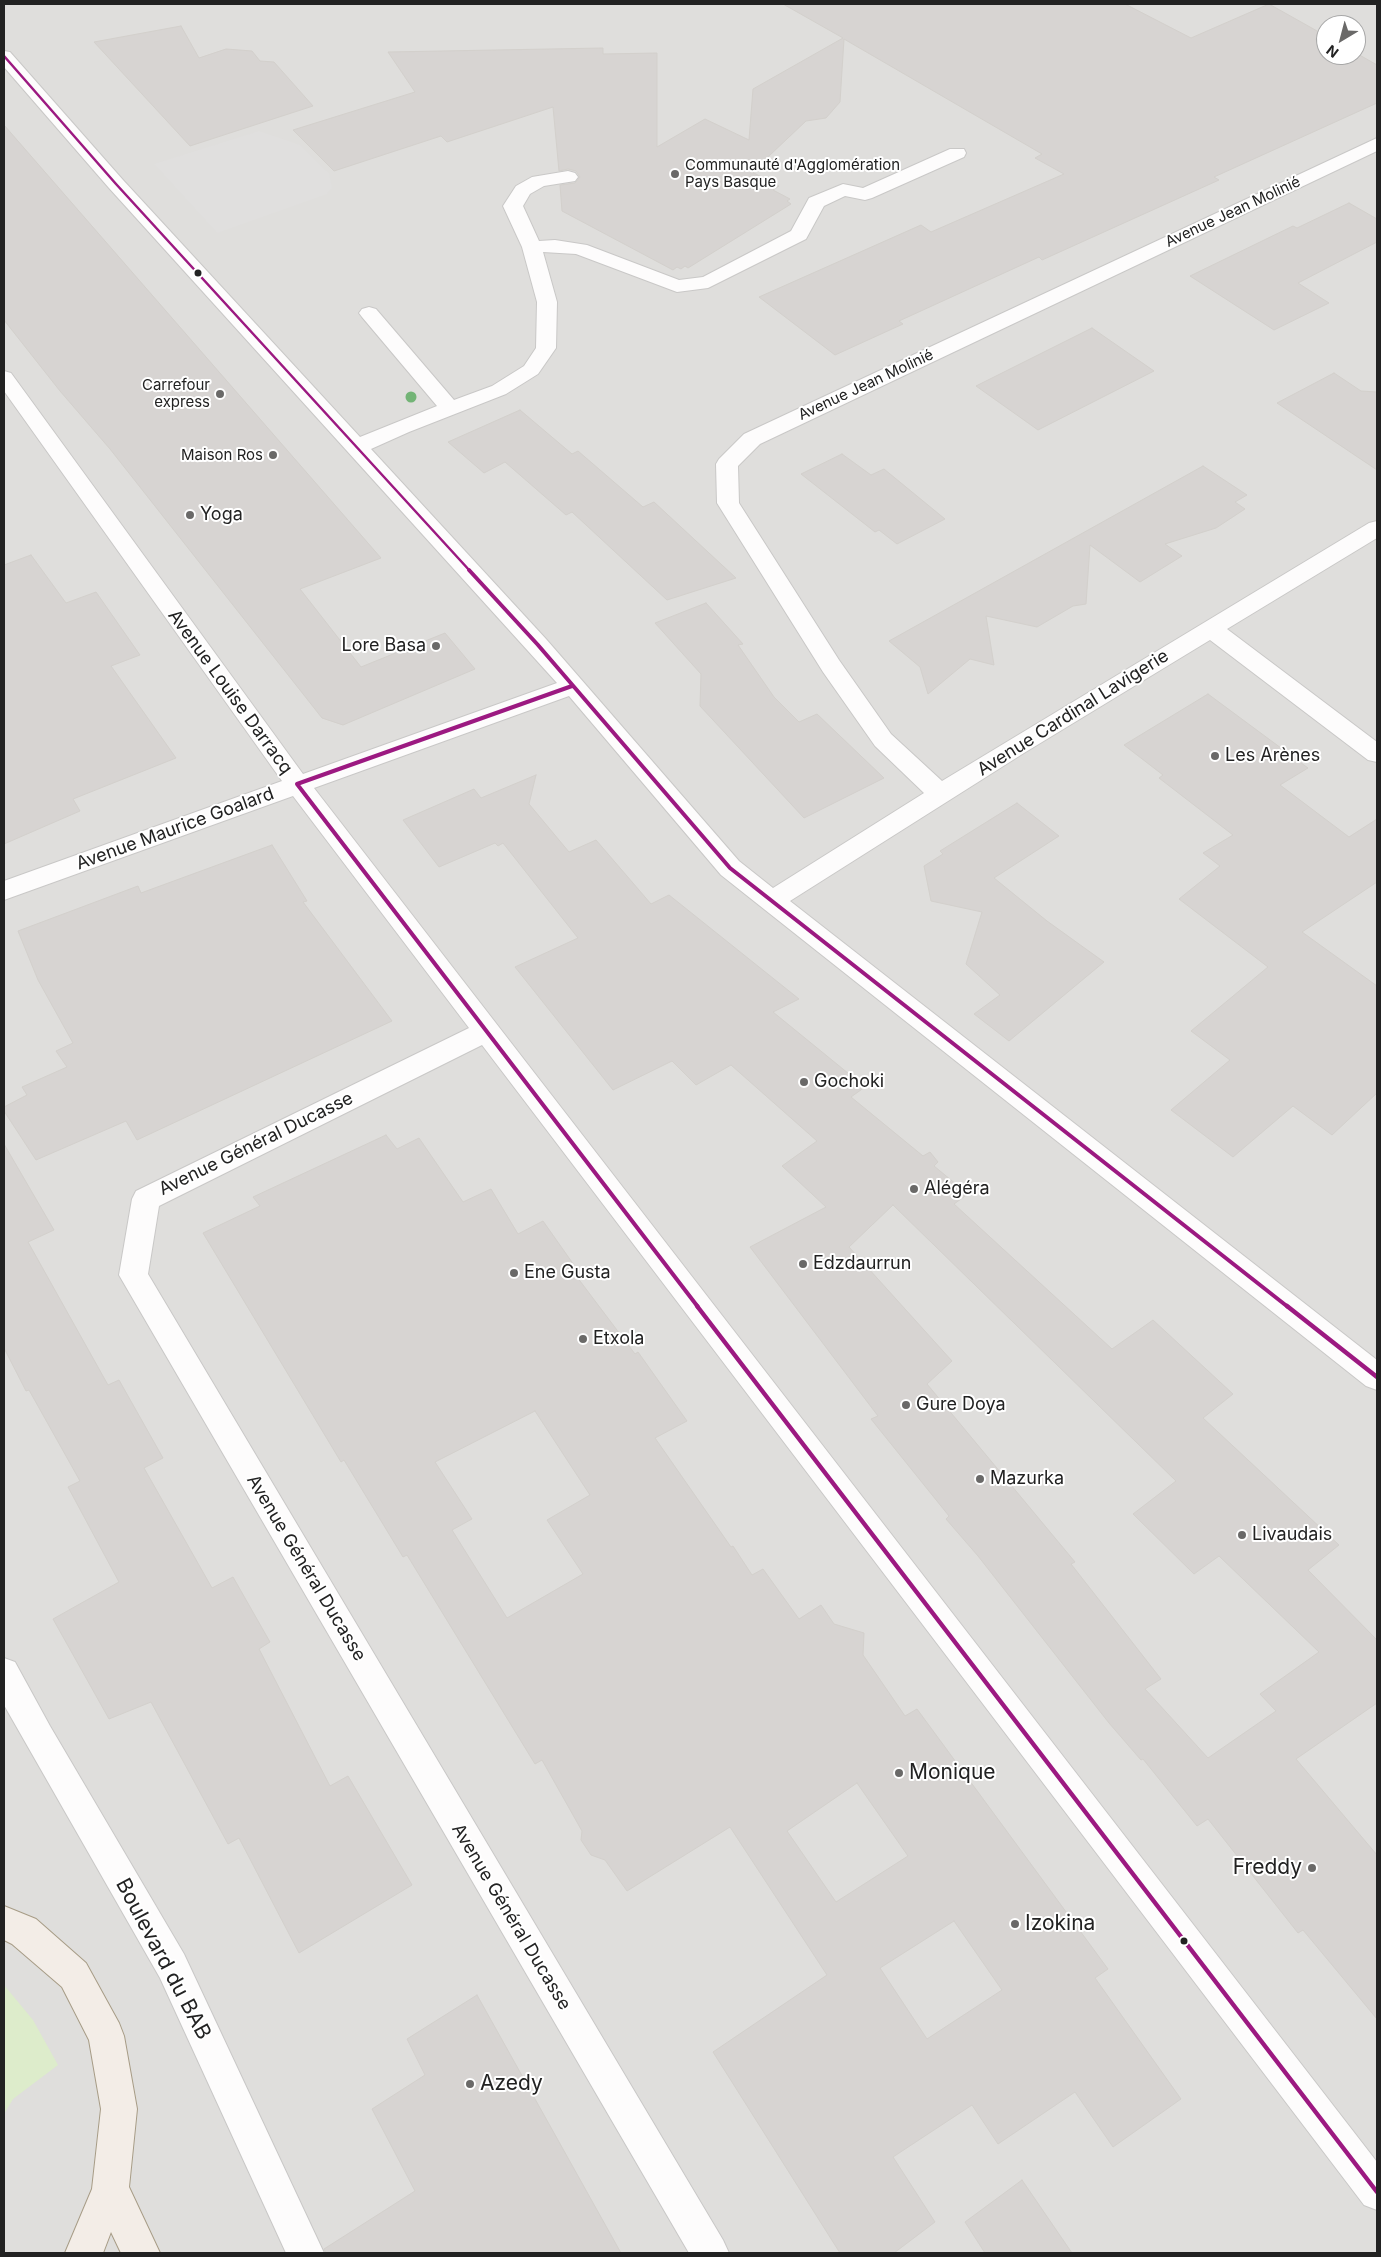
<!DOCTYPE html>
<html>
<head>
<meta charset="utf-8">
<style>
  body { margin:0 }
  #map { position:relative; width:1381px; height:2257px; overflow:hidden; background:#f0eeeb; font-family:Inter,sans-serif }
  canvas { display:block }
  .frame { position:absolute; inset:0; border:5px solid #222; pointer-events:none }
  .north { position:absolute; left:1316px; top:15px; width:50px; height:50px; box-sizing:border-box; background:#fff; border:1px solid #a7a7a7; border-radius:50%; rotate:217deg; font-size:14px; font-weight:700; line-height:20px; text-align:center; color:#222 }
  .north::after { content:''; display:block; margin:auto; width:18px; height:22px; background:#6a6968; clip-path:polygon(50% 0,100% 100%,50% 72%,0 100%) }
</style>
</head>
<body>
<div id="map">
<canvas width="1381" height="2257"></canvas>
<div class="frame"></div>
<div class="north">N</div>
</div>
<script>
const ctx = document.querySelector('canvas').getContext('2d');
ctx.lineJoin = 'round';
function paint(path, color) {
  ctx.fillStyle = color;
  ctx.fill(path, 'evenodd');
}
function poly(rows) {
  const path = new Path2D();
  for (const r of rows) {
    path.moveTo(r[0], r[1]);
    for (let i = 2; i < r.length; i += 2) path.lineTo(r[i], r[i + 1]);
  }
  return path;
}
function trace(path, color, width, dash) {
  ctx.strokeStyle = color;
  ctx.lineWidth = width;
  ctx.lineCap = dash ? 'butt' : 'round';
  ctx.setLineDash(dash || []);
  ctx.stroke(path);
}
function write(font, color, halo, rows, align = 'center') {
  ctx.font = font + ' Inter,sans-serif';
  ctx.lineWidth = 4;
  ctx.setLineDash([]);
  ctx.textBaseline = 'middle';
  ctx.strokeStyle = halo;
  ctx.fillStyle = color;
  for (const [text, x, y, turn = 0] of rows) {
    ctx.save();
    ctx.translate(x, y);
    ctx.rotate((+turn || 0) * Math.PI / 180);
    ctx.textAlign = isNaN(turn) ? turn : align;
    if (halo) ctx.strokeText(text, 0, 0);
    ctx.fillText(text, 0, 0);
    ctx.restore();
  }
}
const residential = poly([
  [4,4,1377,4,1377,2253,4,2253],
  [1326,25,1356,25,1356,55,1326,55]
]);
const grass = poly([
  [4,1985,33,2020,58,2065,13,2099,4,2114]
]);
const parking = poly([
  [259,131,300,145,329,173,332,188,327,194,217,233,154,164]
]);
const building = poly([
  [783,4,1125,4,1191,38,1269,4,1326,36,1326,55,1356,55,1356,53,1377,65,1377,103,1214,177,1219,180,1042,260,1039,257,899,321,903,324,835,355,759,297,921,225,931,232,1064,174,1035,158,1042,154,844,39,840,102,826,118,806,121,752,172,779,186,773,190,790,199,787,201,791,204,688,268,685,266,681,269,677,267,673,270,562,211,560,185,575,183,580,177,576,171,568,169,559,171,553,107,447,142,441,136,334,171,293,130,415,92,388,52,603,48,603,54,657,53,657,147,705,119,749,140,753,89,843,38,783,4],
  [181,26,199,58,226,49,252,51,260,61,274,62,313,106,190,146,94,42,181,26],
  [4,125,381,558,300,589,361,667,445,633,475,669,343,725,322,718,110,449,60,391,4,320,4,125],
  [1349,203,1377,219,1377,242,1298,283,1329,303,1274,330,1190,276,1293,226,1297,228,1349,203],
  [1092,328,1154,371,1038,430,976,386,1092,328],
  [1334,373,1361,391,1377,392,1377,470,1277,403,1334,373],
  [520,410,572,454,578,451,643,507,654,502,736,578,667,600,572,512,566,515,505,462,484,473,448,442,520,410],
  [842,454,871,475,884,469,945,519,897,544,879,530,875,532,801,474,842,454],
  [1203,466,1247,495,1235,502,1245,509,1216,528,1165,544,1182,556,1140,582,1090,545,1086,604,1073,606,1037,627,986,616,994,665,970,659,928,694,920,667,889,641,1203,466],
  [31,555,66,603,96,592,140,655,111,666,176,758,73,799,80,811,4,844,4,565,31,555],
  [706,603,743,644,738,645,774,697,799,722,817,714,884,778,804,818,700,706,701,674,655,623,706,603],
  [1208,694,1308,768,1280,785,1349,837,1377,819,1377,882,1302,932,1377,986,1377,1093,1332,1135,1293,1106,1233,1157,1171,1110,1230,1060,1191,1031,1268,967,1179,899,1220,866,1203,853,1233,835,1159,778,1163,775,1124,745,1208,694],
  [536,775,529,804,569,852,596,840,651,904,669,895,799,999,773,1012,865,1087,851,1097,923,1156,930,1152,938,1162,934,1166,968,1194,954,1204,1112,1349,1153,1320,1233,1394,1203,1418,1339,1545,1308,1570,1377,1640,1377,1703,1296,1759,1377,1855,1377,2019,1303,1930,1298,1933,1208,1819,1197,1826,1143,1759,1141,1760,1109,1723,978,1556,946,1519,949,1516,871,1419,878,1416,750,1247,826,1207,782,1166,817,1141,731,1065,696,1085,672,1061,613,1090,515,967,578,938,503,843,498,846,495,843,439,867,403,820,474,789,481,798,536,775],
  [893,1205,1176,1481,1133,1514,1194,1574,1219,1556,1319,1652,1260,1694,1276,1711,1208,1758,1145,1689,1161,1679,1071,1564,1075,1562,927,1384,952,1361,849,1247,893,1205],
  [1017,803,1059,836,994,878,1047,921,1104,962,1009,1041,974,1014,1000,995,966,964,982,912,931,901,924,866,943,854,940,851,1017,803],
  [272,845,307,901,303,902,392,1021,137,1140,126,1121,36,1160,4,1111,4,1107,27,1095,22,1087,67,1067,56,1051,73,1043,38,980,18,931,138,886,141,893,272,845],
  [386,1135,397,1149,419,1138,463,1202,491,1189,518,1234,543,1221,581,1275,577,1277,635,1354,638,1352,687,1421,655,1438,731,1547,733,1546,752,1575,763,1569,799,1619,821,1605,834,1624,864,1633,863,1655,905,1716,917,1709,1108,1969,1095,1978,1181,2099,1113,2147,1075,2092,998,2144,972,2105,893,2157,935,2222,894,2253,840,2253,713,2052,827,1975,730,1827,627,1891,605,1860,591,1855,581,1840,582,1831,542,1760,535,1764,407,1555,403,1557,344,1460,341,1462,203,1233,260,1206,253,1197,386,1135],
  [535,1411,590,1495,547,1520,583,1574,507,1618,452,1530,472,1519,435,1462,535,1411],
  [857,1783,908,1856,836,1902,787,1831,857,1783],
  [954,1921,1002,1990,927,2039,880,1968,954,1921],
  [4,1144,54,1230,28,1242,108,1385,119,1380,163,1458,144,1468,212,1588,233,1577,270,1642,259,1649,330,1786,348,1776,412,1885,299,1953,239,1838,228,1844,151,1702,109,1719,53,1619,119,1582,68,1487,80,1481,29,1390,26,1391,4,1348,4,1144],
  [477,1995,621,2253,326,2253,324,2249,415,2191,372,2109,425,2075,407,2039,477,1995],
  [1022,2180,1072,2253,985,2253,965,2222,1022,2180]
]);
const minor = poly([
  [4,51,10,52,123,180,360,437,437,406,362,317,359,313,362,309,369,307,376,309,454,400,492,386,524,366,536,348,537,302,522,247,503,206,516,186,532,177,568,171,575,173,578,177,575,181,544,186,530,194,523,206,539,241,555,240,587,245,679,280,703,277,791,231,809,198,843,184,863,188,950,149,964,149,966,153,964,157,872,198,865,200,845,196,824,206,806,239,708,288,677,292,576,254,543,252,557,302,556,348,538,374,506,394,409,432,371,449,546,639,739,861,773,888,924,793,875,746,823,672,717,503,716,464,719,459,744,434,1377,138,1377,151,760,444,738,466,739,503,839,660,891,734,942,781,1369,523,1377,521,1377,538,1227,629,1377,742,1377,762,1368,760,1210,640,1024,753,790,901,1377,1360,1377,1390,1366,1386,721,875,569,696,314,788,1377,2162,1377,2210,1364,2205,482,1045,159,1206,148,1274,723,2240,729,2253,689,2253,119,1275,132,1199,136,1191,469,1028,293,796,4,900,4,881,282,781,4,391,4,371,11,373,303,774,557,683,109,188,4,67,4,51],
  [4,1658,15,1662,50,1726,184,1954,324,2253,286,2253,160,1978,4,1705,4,1658]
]);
const major = poly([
  [4,1906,36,1919,86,1963,119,2023,124,2036,137,2109,129,2187,160,2253,121,2253,111,2232,103,2253,65,2253,92,2189,101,2109,89,2040,62,1987,12,1944,4,1940,4,1906]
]);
const bus1Far2 = poly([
  [4,56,116,184,470,571]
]);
const bus1Far1 = poly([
  [469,570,538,645,730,868,1288,1307],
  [572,686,297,784,698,1307]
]);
const bus1 = poly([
  [697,1306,1377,2192],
  [1287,1306,1377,1377]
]);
const trees = [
  [411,397]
];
const markers = [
  [675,174,5,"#6a6968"],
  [198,273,4.5,"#222"],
  [220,394,5,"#6a6968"],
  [273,455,5,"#6a6968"],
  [190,515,5,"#6a6968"],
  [436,646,5,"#6a6968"],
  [1215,756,5,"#6a6968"],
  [804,1082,5,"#6a6968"],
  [914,1189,5,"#6a6968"],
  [803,1264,5,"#6a6968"],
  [514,1273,5,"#6a6968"],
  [583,1339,5,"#6a6968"],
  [906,1405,5,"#6a6968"],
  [980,1479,5,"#6a6968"],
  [1242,1535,5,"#6a6968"],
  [899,1773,5,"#6a6968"],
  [1312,1868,5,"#6a6968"],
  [1015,1924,5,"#6a6968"],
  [1184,1941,4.5,"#222"],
  [470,2084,5,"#6a6968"]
];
const farPoinames = [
  ["Communauté d'Agglomération",685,165,"left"],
  ["Pays Basque",685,182,"left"],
  ["Carrefour",210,385],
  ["express",210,402],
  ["Maison Ros",263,455]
];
const farStreetnames = [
  ["Avenue Jean Molinié",1233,212,-25],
  ["Avenue Jean Molinié",866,385,-25]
];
const poiNames = [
  ["Yoga",200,515],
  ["Lore Basa",426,646,"right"],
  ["Les Arènes",1225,756],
  ["Gochoki",814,1082],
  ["Alégéra",924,1189],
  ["Edzdaurrun",813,1264],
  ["Ene Gusta",524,1273],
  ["Etxola",593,1339],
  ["Gure Doya",916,1405],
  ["Mazurka",990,1479],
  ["Livaudais",1252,1535]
];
const streetNames = [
  ["Avenue Louise Darracq",230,692,54],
  ["Avenue Cardinal Lavigerie",1073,713,-32],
  ["Avenue Maurice Goalard",175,829,-20],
  ["Avenue Général Ducasse",256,1144,-26],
  ["Avenue Général Ducasse",306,1568,59],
  ["Avenue Général Ducasse",511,1917,59]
];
const nearPoinames = [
  ["Monique",909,1773],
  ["Freddy",1302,1868,"right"],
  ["Izokina",1025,1924],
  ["Azedy",480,2084]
];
const nearStreetnames = [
  ["Boulevard du BAB",163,1959,62]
];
paint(residential, '#dfdedc');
paint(grass, '#ddeccb');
paint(parking, '#e0dfde');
paint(building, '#d7d4d2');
trace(building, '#d3d0cc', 1);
trace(minor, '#c9c8c7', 2);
trace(major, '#a79c86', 2);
paint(minor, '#fdfcfc');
paint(major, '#f3ede7');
trace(bus1Far2, '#9c1981', 2.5);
trace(bus1Far1, '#9c1981', 4);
trace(bus1, '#9c1981', 4.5);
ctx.fillStyle = '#73b476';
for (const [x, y] of trees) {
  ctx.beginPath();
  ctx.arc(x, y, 5.5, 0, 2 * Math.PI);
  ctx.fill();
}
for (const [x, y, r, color] of markers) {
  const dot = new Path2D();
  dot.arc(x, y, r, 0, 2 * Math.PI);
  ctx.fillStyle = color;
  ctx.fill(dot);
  trace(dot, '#fff', 2);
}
write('15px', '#222', '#fff', farPoinames, 'right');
write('15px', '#222', '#fff', farStreetnames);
write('18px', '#222', '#fff', poiNames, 'left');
write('18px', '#222', '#fff', streetNames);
write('21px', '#222', '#fff', nearPoinames, 'left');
write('21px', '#222', '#fff', nearStreetnames);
</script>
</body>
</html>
